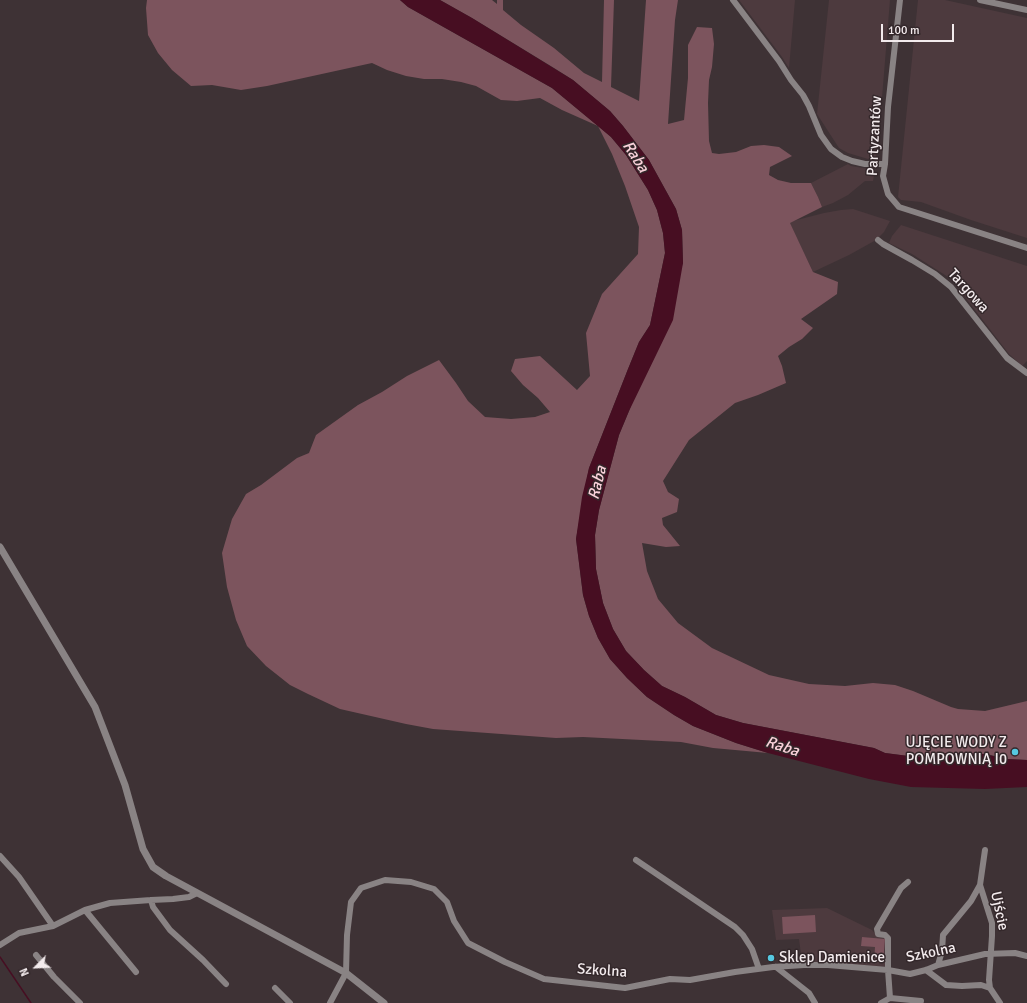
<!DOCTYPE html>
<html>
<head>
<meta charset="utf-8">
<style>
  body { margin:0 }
  #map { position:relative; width:1027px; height:1003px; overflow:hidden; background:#3e3235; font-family:Signika,sans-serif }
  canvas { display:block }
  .north { position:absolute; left:16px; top:947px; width:40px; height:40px; -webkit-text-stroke:3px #34282b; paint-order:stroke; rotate:246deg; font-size:11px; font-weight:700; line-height:16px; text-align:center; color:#f3ebed }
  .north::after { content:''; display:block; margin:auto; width:14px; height:18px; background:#f3ebed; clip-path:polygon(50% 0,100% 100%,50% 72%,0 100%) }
  .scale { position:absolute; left:881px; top:24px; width:73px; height:18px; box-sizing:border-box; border:2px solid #f3ebed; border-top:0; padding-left:5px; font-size:12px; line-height:14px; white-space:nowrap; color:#f3ebed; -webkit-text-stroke:3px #34282b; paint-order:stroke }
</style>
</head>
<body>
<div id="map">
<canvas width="1027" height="1003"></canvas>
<div class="north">N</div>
<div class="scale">100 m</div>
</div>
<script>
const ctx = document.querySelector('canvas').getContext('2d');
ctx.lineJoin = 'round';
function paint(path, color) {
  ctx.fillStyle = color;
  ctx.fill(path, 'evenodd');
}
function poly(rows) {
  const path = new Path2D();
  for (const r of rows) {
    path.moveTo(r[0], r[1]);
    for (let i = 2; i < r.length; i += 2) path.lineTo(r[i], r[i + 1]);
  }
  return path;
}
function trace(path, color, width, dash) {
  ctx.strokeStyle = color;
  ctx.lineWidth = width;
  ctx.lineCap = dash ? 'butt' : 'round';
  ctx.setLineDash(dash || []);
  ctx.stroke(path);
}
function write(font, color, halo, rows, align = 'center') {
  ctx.font = font + ' Signika,sans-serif';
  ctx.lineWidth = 3;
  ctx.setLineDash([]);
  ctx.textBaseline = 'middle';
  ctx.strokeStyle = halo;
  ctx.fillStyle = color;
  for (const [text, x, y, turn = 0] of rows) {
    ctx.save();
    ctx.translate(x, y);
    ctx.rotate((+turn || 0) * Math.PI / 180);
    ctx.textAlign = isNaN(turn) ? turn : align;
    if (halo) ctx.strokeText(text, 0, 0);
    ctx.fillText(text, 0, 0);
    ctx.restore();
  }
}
const built = poly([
  [739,0,795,0,789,68,782,57],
  [829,0,890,0,881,110,876,157,868,159,848,153,839,148,817,114],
  [918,0,945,0,1027,18,1027,238,971,220,921,202,901,200,898,197],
  [848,164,851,166,875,170,873,181,865,181,848,195,833,203,822,207,818,197,811,183],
  [853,209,890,221,884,232,876,240,849,255,813,272,789,222,824,213,841,210],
  [901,225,1027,266,1027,361,1022,366,1009,354,968,301,956,282,912,254,889,243,892,236],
  [827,908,872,930,877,936,890,937,891,967,802,962,799,939,776,940,772,910]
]);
const green = poly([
  [147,0,400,0,408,7,552,88,598,126,611,137,626,155,648,190,657,210,663,233,665,253,650,325,639,342,628,369,589,468,576,539,583,595,589,616,598,638,610,659,627,678,647,697,674,715,693,726,736,743,768,753,713,748,681,742,583,737,556,738,433,729,406,724,340,709,308,694,290,685,266,666,247,646,236,620,227,587,222,553,232,519,246,494,261,485,297,458,309,453,316,435,358,405,382,392,407,376,439,360,456,383,468,401,485,417,511,419,535,417,550,412,538,398,523,385,511,371,515,359,540,356,577,390,590,376,586,333,602,294,638,254,639,227,625,186,612,154,598,126,562,110,540,98,517,101,501,100,476,86,461,82,442,79,424,79,406,76,387,70,372,63,267,86,241,90,212,85,191,86,172,70,158,53,148,35,146,8],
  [440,0,492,0,497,4,497,0,503,0,503,10,521,25,554,48,584,73,602,82,604,0,614,0,611,87,639,101,646,0,678,0,675,20,668,124,684,120,688,78,688,45,697,27,712,28,714,44,712,67,709,80,708,103,709,141,712,153,719,154,736,152,751,146,764,145,779,147,792,156,770,167,769,175,778,180,791,183,811,183,818,197,822,207,790,223,813,272,838,282,837,294,801,319,813,328,802,339,789,347,778,356,782,366,786,383,758,395,735,403,689,440,663,481,668,492,679,499,677,512,662,518,663,525,680,546,666,547,642,543,647,571,658,599,678,623,712,648,769,675,809,684,845,686,873,683,895,685,913,691,951,707,958,709,985,711,1027,701,1027,760,1006,759,987,754,947,753,916,757,885,753,874,748,743,723,716,715,685,697,662,686,644,670,626,651,613,629,603,603,596,569,595,535,599,510,619,435,629,411,683,263,682,230,676,209,649,160,623,126,610,111,573,80,554,68,472,18],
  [815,915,816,932,783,934,782,917],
  [862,937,885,939,883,963,874,962,875,947,861,946]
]);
const water = poly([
  [400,0,440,0,472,18,573,80,610,111,623,126,649,160,676,209,682,230,683,263,673,320,629,411,619,435,599,510,595,535,596,569,603,603,613,629,626,651,644,670,662,686,685,697,716,715,743,723,874,748,885,753,916,757,947,753,984,754,1006,759,1027,760,1027,787,985,789,911,787,869,779,768,753,736,743,693,726,674,715,647,697,627,678,610,659,598,638,589,616,583,595,576,539,582,497,589,468,628,369,639,342,650,325,665,253,663,233,657,210,648,190,626,155,611,137,552,88,408,7]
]);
const stream = poly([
  [0,957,31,1003]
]);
const minor = poly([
  [733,0,779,61,791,80,803,95,809,106,821,135,831,149,842,157,852,161,865,164,885,164],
  [900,0,888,107,885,164,883,176,888,194,899,207,1027,248],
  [980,0,1027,10],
  [878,240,883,244,912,260,935,274,951,287,1007,358,1027,373],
  [985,850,980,885,992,923,992,936,989,980,990,988,1000,1003],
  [0,856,19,877,53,926],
  [636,860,735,927,743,935,752,949,759,969],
  [151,900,153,907,170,930,203,960,226,984],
  [85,910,136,972],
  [0,945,19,933,53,926,85,910,110,903,151,900,173,899,189,897,197,893],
  [36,955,54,977,80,1003],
  [938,965,942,951,943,935,971,901,980,885],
  [776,967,809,993,815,1003],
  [926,970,946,985,962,986,981,985,990,988],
  [275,988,290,1003],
  [890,998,921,1001],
  [330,1003,346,973,347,935,351,902,361,888,385,880,411,882,434,889,447,902,454,921,468,943,505,962,544,979,625,988,670,979,690,980,735,972,773,967,804,965,828,965,888,970,910,974,926,970,938,965,985,954,1015,953,1027,956],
  [881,1003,890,998,888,970,888,938,885,935,878,934,877,929,901,888,908,882]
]);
const tertiary = poly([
  [0,547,95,707,125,785,143,849,153,867,166,876,346,973,384,1003]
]);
const markers = [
  [1015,752,4,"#56c9e1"],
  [771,958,4,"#56c9e1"]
];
const streetNames = [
  ["Partyzantów",875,136,-87],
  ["Targowa",968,291,48],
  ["Ujście",999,911,78],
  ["Szkolna",931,953,-12],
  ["Szkolna",602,971,4]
];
const poiNames = [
  ["UJĘCIE WODY Z",1007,743],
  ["POMPOWNIĄ I0",1007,760],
  ["Sklep Damienice",779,958,"left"]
];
const waterNames = [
  ["Raba",635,157,57],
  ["Raba",598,483,-76],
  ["Raba",782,747,18]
];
paint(built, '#4d3a3e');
paint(green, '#7c545d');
paint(water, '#470e22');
trace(stream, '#470e22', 1.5);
trace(minor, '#898384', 6);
trace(tertiary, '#898384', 7);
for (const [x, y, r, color] of markers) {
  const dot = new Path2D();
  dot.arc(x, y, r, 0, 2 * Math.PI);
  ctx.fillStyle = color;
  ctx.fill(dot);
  trace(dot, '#34282b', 1.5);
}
write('15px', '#f3ebed', '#34282b', streetNames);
write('15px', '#f3ebed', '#34282b', poiNames, 'right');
write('italic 16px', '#fbd2db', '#34282b', waterNames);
</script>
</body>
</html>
